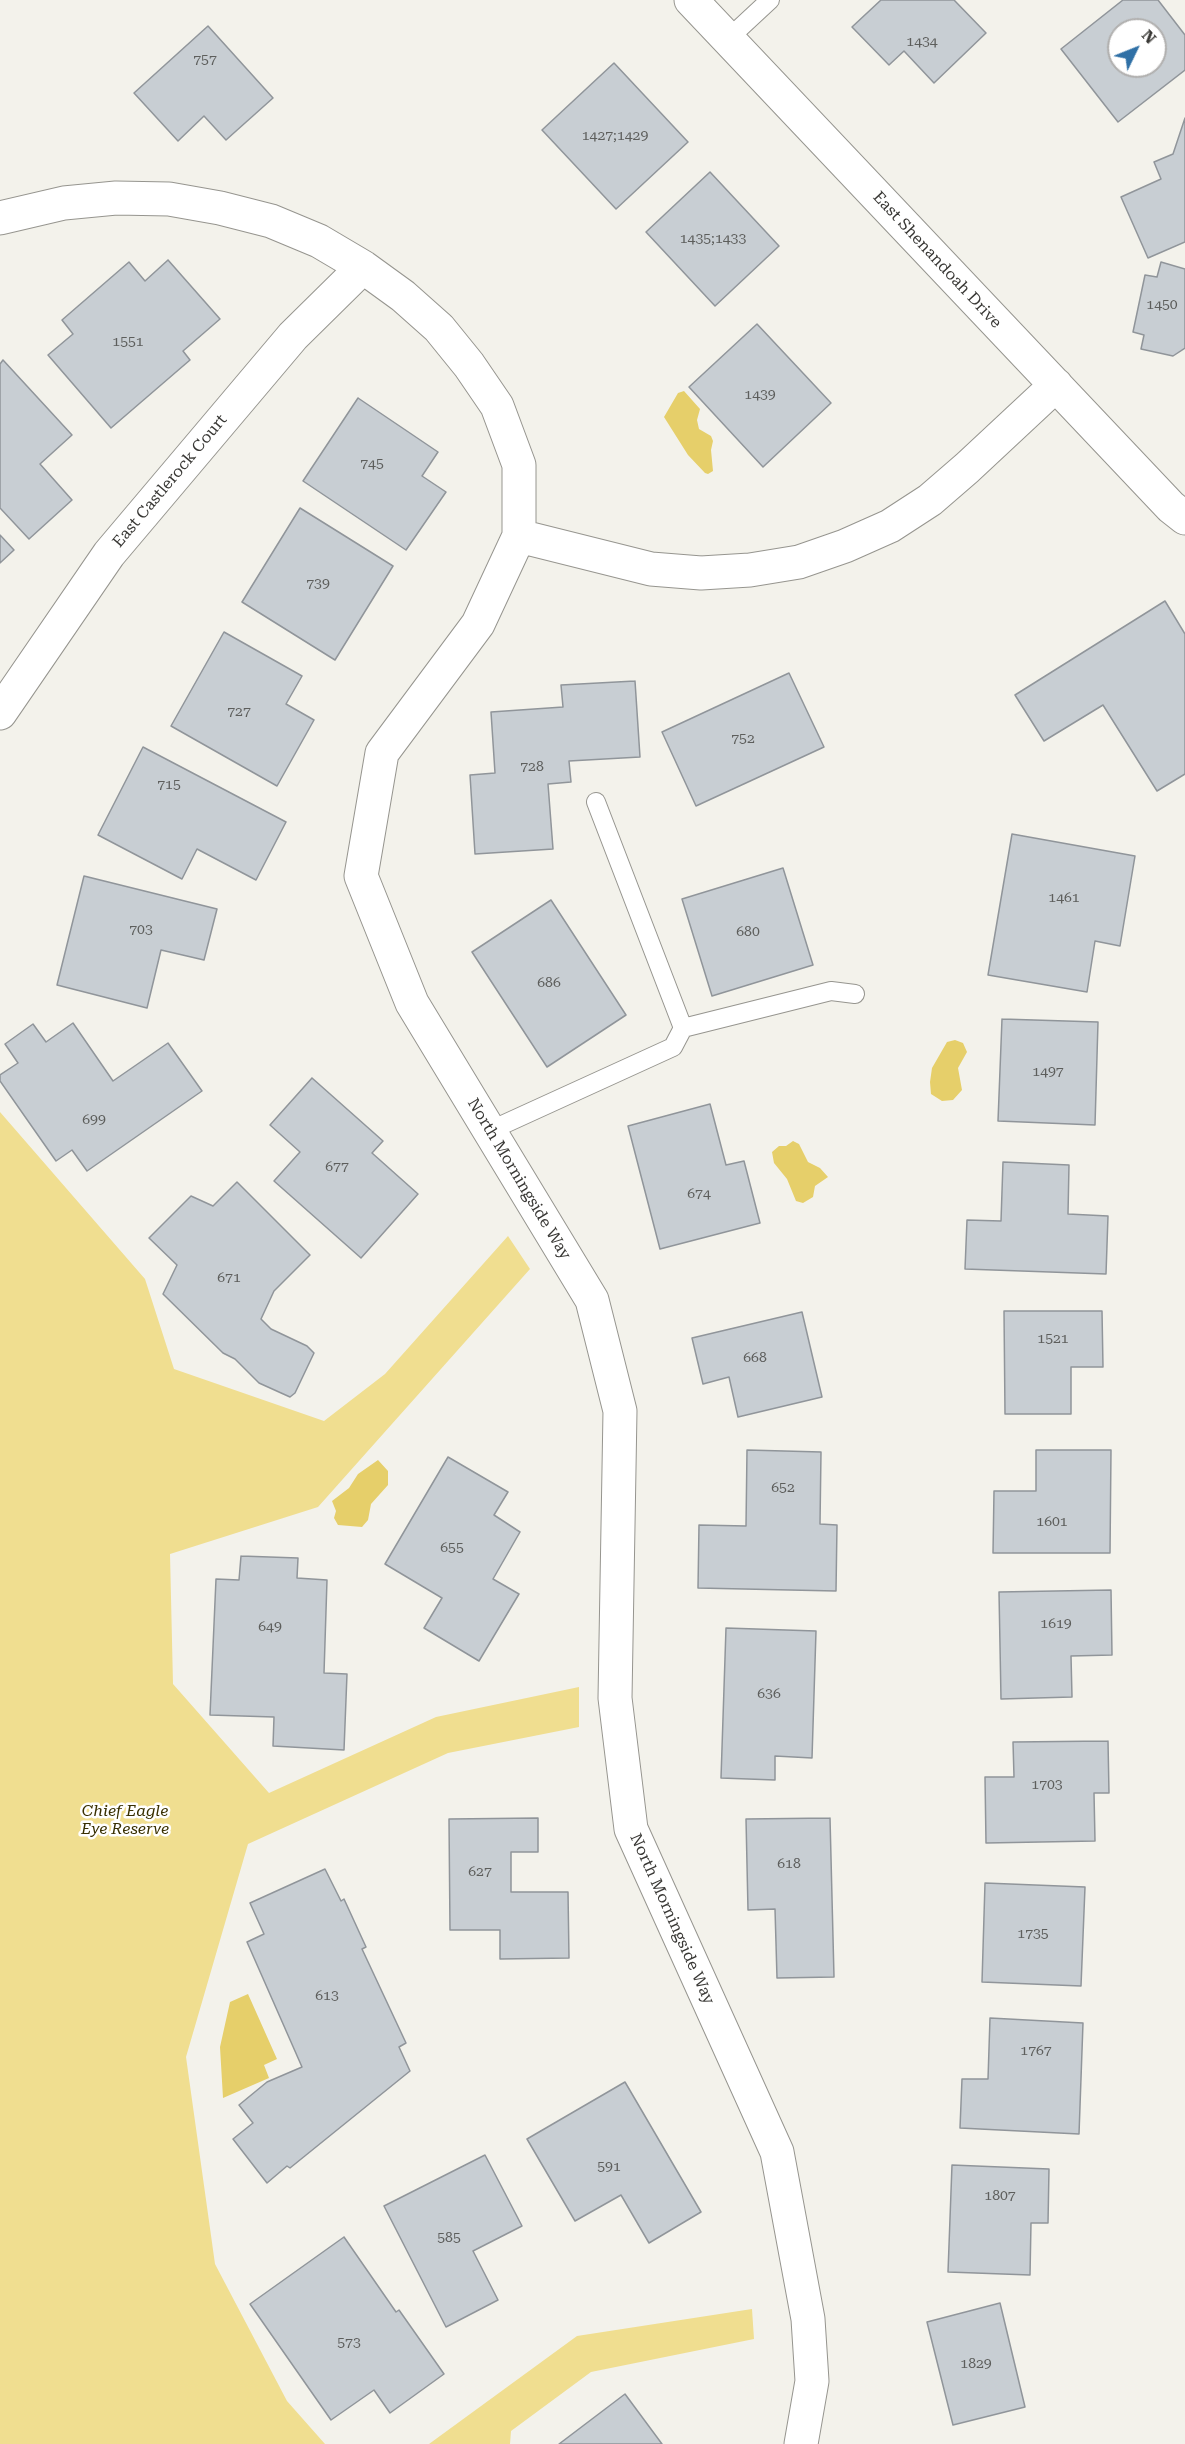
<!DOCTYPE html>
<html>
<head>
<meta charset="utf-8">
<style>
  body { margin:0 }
  #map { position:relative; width:1185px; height:2444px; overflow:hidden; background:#f3f2eb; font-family:"Roboto Serif",serif }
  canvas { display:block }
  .north { position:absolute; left:1107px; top:18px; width:60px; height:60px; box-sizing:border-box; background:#fff; border:2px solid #b0afae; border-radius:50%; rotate:47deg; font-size:16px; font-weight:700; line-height:24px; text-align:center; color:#393835 }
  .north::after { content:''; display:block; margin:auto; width:21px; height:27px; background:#2f70a6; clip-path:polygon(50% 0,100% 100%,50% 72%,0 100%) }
</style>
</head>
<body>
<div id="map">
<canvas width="1185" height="2444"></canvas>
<div class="north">N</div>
</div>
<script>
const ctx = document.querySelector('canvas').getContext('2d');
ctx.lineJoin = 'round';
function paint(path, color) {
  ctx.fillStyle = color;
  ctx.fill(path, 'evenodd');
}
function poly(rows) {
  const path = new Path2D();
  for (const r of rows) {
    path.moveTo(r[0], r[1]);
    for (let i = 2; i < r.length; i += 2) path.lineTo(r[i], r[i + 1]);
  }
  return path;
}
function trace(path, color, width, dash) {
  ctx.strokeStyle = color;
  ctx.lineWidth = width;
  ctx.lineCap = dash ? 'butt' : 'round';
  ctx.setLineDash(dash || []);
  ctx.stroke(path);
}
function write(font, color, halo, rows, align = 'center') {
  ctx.font = font + ' "Roboto Serif",serif';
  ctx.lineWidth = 5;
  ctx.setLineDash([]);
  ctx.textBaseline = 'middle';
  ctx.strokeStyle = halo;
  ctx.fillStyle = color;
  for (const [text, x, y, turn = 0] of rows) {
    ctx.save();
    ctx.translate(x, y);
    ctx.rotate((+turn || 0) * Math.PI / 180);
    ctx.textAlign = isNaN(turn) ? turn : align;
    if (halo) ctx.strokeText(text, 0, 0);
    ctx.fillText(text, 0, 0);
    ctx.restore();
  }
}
const green = poly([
  [0,1112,145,1279,174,1369,324,1421,385,1374,508,1236,530,1269,318,1507,170,1554,173,1684,269,1793,436,1717,579,1687,579,1727,448,1753,248,1844,186,2057,215,2264,287,2401,325,2444,0,2444],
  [752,2309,754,2339,591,2372,511,2431,510,2444,429,2444,577,2336]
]);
const water = poly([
  [684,391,700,409,697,420,699,429,711,436,713,441,711,450,713,471,708,474,705,473,688,455,664,417,678,393],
  [955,1040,963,1043,967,1052,958,1068,962,1090,953,1100,942,1101,931,1094,930,1082,932,1068,947,1042],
  [793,1141,799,1144,808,1162,820,1168,828,1177,815,1186,813,1197,803,1203,796,1201,787,1179,774,1163,772,1152,779,1146,786,1146],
  [378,1460,388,1471,388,1485,371,1504,368,1520,362,1527,338,1525,334,1518,336,1511,332,1501,349,1488,358,1474],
  [248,1994,277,2059,264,2065,269,2078,223,2098,220,2047,230,2002]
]);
const building = poly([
  [881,0,954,0,986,33,934,83,904,51,889,65,852,27,881,0],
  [1123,0,1158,0,1185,35,1185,70,1118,122,1061,49,1123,0],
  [1119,30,1155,30,1155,66,1119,66,1119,30],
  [208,26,273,98,226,140,204,116,178,141,134,93,208,26],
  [614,63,688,142,616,209,542,130,614,63],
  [1185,118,1185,242,1148,258,1121,197,1161,179,1154,162,1173,154,1185,118],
  [710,172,779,246,715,306,646,232,710,172],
  [168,260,220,319,183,351,190,360,111,428,48,355,73,334,62,320,129,262,145,281,168,260],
  [1161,262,1185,269,1185,348,1173,356,1141,349,1144,335,1133,332,1145,275,1157,277,1161,262],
  [757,324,831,403,763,467,689,387,757,324],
  [3,360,72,435,40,464,72,500,29,539,0,508,0,364,3,360],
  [358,398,438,452,422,476,446,492,406,550,303,481,358,398],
  [300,508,393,566,335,660,242,602,300,508],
  [0,535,14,550,0,563,0,535],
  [1165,601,1185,634,1185,774,1157,791,1103,705,1044,741,1015,695,1165,601],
  [224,632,302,676,286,704,314,720,277,786,171,726,224,632],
  [789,673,824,747,696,806,662,732,789,673],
  [635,681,640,757,569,761,571,782,548,784,553,849,475,854,470,775,495,773,491,712,563,707,561,685,635,681],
  [143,747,286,822,256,880,197,849,182,879,98,835,143,747],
  [1012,834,1135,856,1120,946,1095,941,1087,992,988,975,1012,834],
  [783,868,813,965,712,996,682,899,783,868],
  [84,876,217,909,204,960,161,950,147,1008,57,985,84,876],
  [551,900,626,1015,547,1067,472,952,551,900],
  [1002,1019,1098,1022,1095,1125,998,1121,1002,1019],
  [73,1023,113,1081,168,1043,202,1091,87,1171,72,1150,56,1161,0,1081,0,1075,18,1063,5,1044,33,1024,46,1042,73,1023],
  [312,1078,383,1141,372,1153,418,1194,361,1258,274,1181,300,1152,270,1125,312,1078],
  [710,1104,726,1165,744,1161,760,1223,660,1249,628,1126,710,1104],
  [1003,1162,1069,1165,1068,1214,1108,1216,1106,1274,965,1269,967,1220,1001,1221,1003,1162],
  [237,1182,310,1255,274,1291,261,1319,271,1329,307,1346,314,1353,295,1393,290,1397,259,1383,235,1359,223,1353,163,1294,177,1265,149,1238,191,1196,213,1206,237,1182],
  [1004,1311,1102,1311,1103,1367,1071,1367,1071,1414,1005,1414,1004,1311],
  [802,1312,822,1397,738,1417,729,1377,703,1384,692,1338,802,1312],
  [747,1450,821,1452,820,1524,837,1525,836,1591,698,1588,699,1525,746,1526,747,1450],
  [1036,1450,1111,1450,1110,1553,993,1553,994,1491,1036,1491,1036,1450],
  [448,1457,508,1492,494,1515,520,1532,493,1579,519,1594,479,1661,424,1628,442,1598,385,1564,448,1457],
  [241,1556,298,1558,297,1578,327,1580,324,1673,347,1674,344,1750,273,1746,274,1717,210,1715,216,1579,239,1580,241,1556],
  [1111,1590,1112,1655,1071,1656,1072,1697,1001,1699,999,1592,1111,1590],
  [726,1628,816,1631,812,1758,775,1756,775,1780,721,1778,726,1628],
  [1108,1741,1109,1793,1094,1793,1095,1841,986,1843,985,1777,1014,1777,1013,1742,1108,1741],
  [538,1818,538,1852,511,1852,511,1892,568,1892,569,1958,500,1959,500,1930,450,1930,449,1819,538,1818],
  [830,1818,834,1977,777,1978,775,1909,748,1910,746,1819,830,1818],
  [325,1869,341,1901,344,1899,366,1947,362,1949,406,2043,399,2047,410,2071,290,2168,287,2166,267,2183,233,2139,253,2123,239,2105,267,2082,302,2067,247,1942,264,1934,250,1903,325,1869],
  [985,1883,1085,1887,1081,1986,982,1982,985,1883],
  [990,2018,1083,2023,1079,2134,960,2128,962,2079,988,2079,990,2018],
  [625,2082,701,2212,649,2243,621,2195,575,2221,527,2139,625,2082],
  [485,2155,522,2226,473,2251,498,2300,446,2327,384,2206,485,2155],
  [952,2165,1049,2169,1048,2223,1031,2223,1030,2275,948,2272,952,2165],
  [344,2237,396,2312,399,2310,444,2374,390,2413,374,2390,331,2420,250,2304,344,2237],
  [1000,2303,1025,2407,953,2425,927,2322,1000,2303],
  [625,2394,662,2444,559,2444,625,2394]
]);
const service = poly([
  [728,39,770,0],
  [683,1028,831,991,855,994],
  [489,1131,673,1047,683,1028,596,802]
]);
const minor = poly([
  [691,0,1171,507,1185,518],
  [0,218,64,203,116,198,169,199,220,208,271,221,319,241,363,267,403,296,439,328,469,365,497,406,519,465,519,536,478,624,382,753,361,876,412,1003,592,1300,620,1411,615,1698,631,1829,777,2152,808,2319,812,2381,801,2444],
  [519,536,651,569,701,573,750,570,799,562,845,546,890,526,930,500,967,468,1056,385],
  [0,713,109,554,293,336,363,267]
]);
const numberNames = [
  ["1434",922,42],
  ["757",205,60],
  ["1427;1429",615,136],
  ["1435;1433",713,239],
  ["1450",1162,305],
  ["1551",128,342],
  ["1439",760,395],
  ["745",372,464],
  ["739",318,584],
  ["727",239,712],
  ["752",743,739],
  ["728",532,767],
  ["715",169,785],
  ["1461",1064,898],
  ["703",141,930],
  ["680",748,932],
  ["686",549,983],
  ["1497",1048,1072],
  ["699",94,1120],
  ["677",337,1167],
  ["674",699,1194],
  ["671",229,1278],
  ["1521",1053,1339],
  ["668",755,1358],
  ["652",783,1488],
  ["1601",1052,1522],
  ["655",452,1548],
  ["1619",1056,1624],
  ["649",270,1627],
  ["636",769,1694],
  ["1703",1047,1785],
  ["618",789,1864],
  ["627",480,1872],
  ["1735",1033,1934],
  ["613",327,1996],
  ["1767",1036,2051],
  ["591",609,2167],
  ["1807",1000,2196],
  ["585",449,2238],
  ["573",349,2343],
  ["1829",976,2364]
];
const streetNames = [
  ["East Shenandoah Drive",937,260,47],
  ["East Castlerock Court",170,481,-50],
  ["North Morningside Way",519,1179,59],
  ["North Morningside Way",672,1919,66]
];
const parkNames = [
  ["Chief Eagle",125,1811],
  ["Eye Reserve",125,1829]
];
paint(green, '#f0de90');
paint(water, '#e6cf6a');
paint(building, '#c8ced3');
trace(building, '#90959a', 1.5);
trace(service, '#96958f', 20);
trace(minor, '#96958f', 35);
trace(service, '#fff', 18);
trace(minor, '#fff', 33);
write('14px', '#5d5e5c', null, numberNames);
write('16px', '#393835', '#fff', streetNames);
write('italic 16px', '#382f01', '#fff', parkNames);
</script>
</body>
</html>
